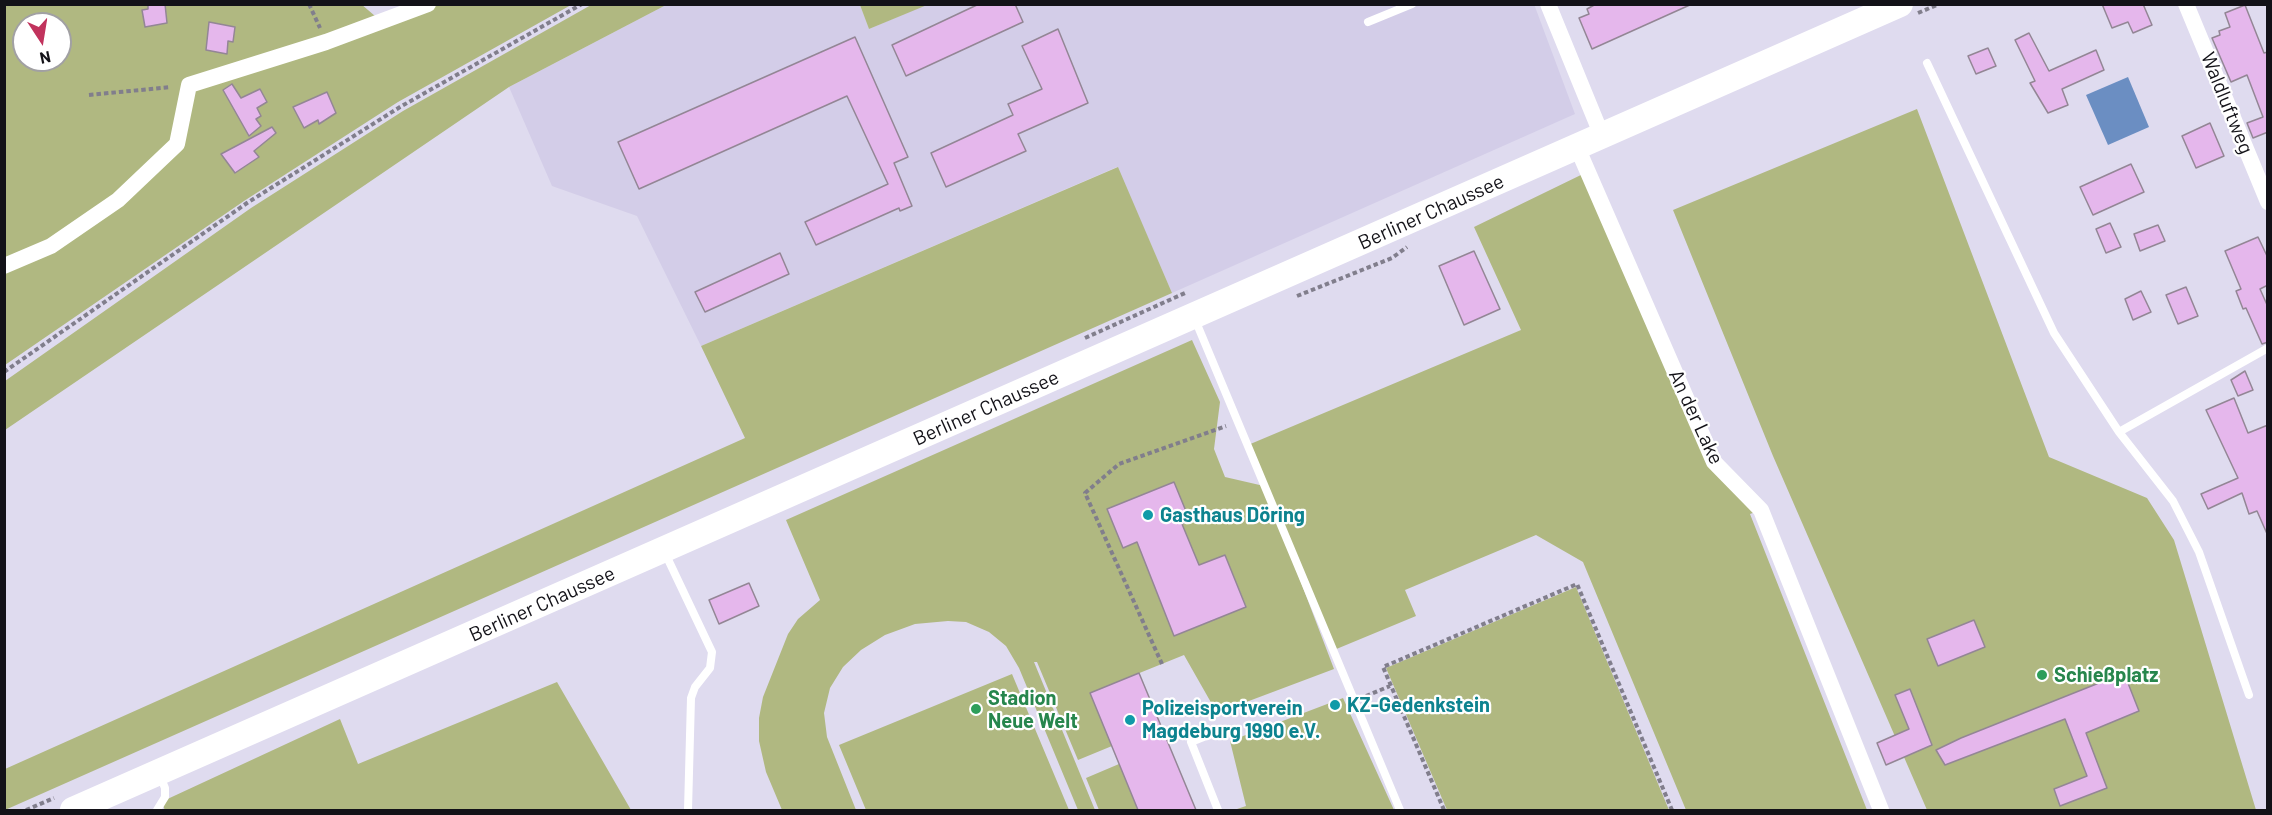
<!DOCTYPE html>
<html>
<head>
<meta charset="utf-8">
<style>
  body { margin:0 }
  #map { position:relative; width:2272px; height:815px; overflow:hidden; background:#dfdbef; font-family:Barlow,sans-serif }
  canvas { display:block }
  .frame { position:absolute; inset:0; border:6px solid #131218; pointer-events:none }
  .north { position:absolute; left:12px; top:12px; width:60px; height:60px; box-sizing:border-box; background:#fff; border:2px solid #a1a0a3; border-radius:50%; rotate:168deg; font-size:16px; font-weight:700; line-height:24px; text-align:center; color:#131218 }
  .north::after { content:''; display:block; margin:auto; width:21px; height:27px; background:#c1335d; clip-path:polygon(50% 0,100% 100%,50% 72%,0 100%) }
</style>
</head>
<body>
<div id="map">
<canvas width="2272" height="815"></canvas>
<div class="frame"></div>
<div class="north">N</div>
</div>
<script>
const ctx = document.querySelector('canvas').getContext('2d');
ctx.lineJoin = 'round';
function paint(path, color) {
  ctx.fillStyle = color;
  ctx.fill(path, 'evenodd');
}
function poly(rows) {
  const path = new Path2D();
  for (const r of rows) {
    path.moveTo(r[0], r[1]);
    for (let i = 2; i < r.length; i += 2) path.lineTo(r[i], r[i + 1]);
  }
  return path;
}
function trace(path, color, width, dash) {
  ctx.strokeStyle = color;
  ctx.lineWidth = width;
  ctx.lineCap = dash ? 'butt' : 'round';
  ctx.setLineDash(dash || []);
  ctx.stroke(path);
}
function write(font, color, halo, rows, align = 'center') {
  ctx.font = font + ' Barlow,sans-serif';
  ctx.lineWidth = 4.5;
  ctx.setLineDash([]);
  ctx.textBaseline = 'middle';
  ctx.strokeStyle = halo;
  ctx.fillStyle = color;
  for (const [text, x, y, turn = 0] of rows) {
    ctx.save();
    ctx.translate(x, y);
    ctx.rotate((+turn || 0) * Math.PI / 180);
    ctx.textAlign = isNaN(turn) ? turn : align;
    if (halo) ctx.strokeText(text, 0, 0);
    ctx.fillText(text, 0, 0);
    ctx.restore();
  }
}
const built = poly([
  [927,4,1534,4,1575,114,1172,293,1117,167,701,346,637,216,552,186,509,87,666,5,860,5,869,29]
]);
const green = poly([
  [361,4,382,22,428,5,571,5,398,102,244,201,5,365,5,5],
  [24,24,60,24,60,60,24,60],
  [591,5,666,5,509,87,5,430,5,381,251,208,403,111],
  [860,5,860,4,927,5,869,29],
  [1917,109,2049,457,2147,498,2174,540,2256,810,1927,810,1773,456,1673,210],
  [1118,167,1172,293,5,810,5,769,745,438,701,346],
  [1585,173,1714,462,1761,510,1750,514,1867,810,1686,810,1583,562,1536,535,1405,590,1416,616,1334,650,1273,509,1334,669,1217,713,1184,655,1090,693,1112,746,1078,760,1037,662,1034,662,1095,810,1078,810,1019,668,1006,646,989,632,966,622,948,621,915,624,885,635,861,650,843,667,830,688,824,713,827,737,856,810,782,810,766,772,759,741,759,718,763,697,788,634,798,619,820,600,786,520,1192,340,1220,402,1214,449,1225,477,1264,486,1248,445,1521,330,1474,227],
  [1107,509,1189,521,1123,548],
  [1186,534,1199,565,1225,555,1246,606,1174,635,1141,552],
  [1576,587,1669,810,1447,810,1386,668],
  [1012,674,1069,810,866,810,839,745],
  [557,682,631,810,165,810,161,802,340,719,358,764],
  [1343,698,1394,810,1234,810,1246,806,1230,741],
  [1119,764,1138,810,1099,810,1086,778]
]);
const water = poly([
  [2128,77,2149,127,2108,145,2086,95]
]);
const building = poly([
  [148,4,165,4,167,23,145,27,142,10,148,9,148,4],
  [979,4,1015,4,1023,22,906,76,892,45,979,4],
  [1596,4,1692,4,1592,49,1579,18,1589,14,1587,9,1596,4],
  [2102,4,2143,4,2152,25,2133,33,2128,22,2112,28,2102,4],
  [2245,5,2264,53,2268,52,2268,132,2253,138,2247,123,2263,117,2247,75,2231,82,2212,38,2220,35,2219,31,2230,27,2225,13,2245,5],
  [209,22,235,27,233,42,228,41,227,54,206,50,209,22],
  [1058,29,1088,103,1018,134,1026,151,946,187,931,153,1013,115,1008,104,1042,89,1022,46,1058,29],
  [2029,33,2049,71,2096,50,2104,70,2062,89,2068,105,2048,113,2030,83,2035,81,2015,40,2029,33],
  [855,37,908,157,894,163,912,206,900,211,899,208,816,245,805,222,888,184,847,96,639,189,618,142,855,37],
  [1988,48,1996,66,1976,74,1968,56,1988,48],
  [232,84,241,98,260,89,267,102,257,108,261,116,256,119,261,126,249,136,223,90,232,84],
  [327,92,336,113,319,124,318,120,304,128,293,107,327,92],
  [2210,123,2224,156,2196,168,2182,136,2210,123],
  [272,127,276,133,254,151,259,157,235,173,221,154,272,127],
  [2131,164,2144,192,2093,215,2080,187,2131,164],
  [2110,223,2121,247,2106,253,2096,229,2110,223],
  [2158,225,2165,241,2140,251,2134,234,2158,225],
  [2258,237,2268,258,2268,285,2260,289,2268,307,2268,342,2262,344,2246,308,2243,309,2236,291,2241,289,2225,251,2258,237],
  [1474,251,1500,309,1464,325,1439,266,1474,251],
  [780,253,789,274,705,312,695,292,780,253],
  [2186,287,2198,316,2178,324,2166,295,2186,287],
  [2141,291,2151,312,2133,320,2125,299,2141,291],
  [2245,371,2253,390,2238,396,2231,380,2245,371],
  [2234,398,2248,433,2268,425,2268,536,2257,511,2249,514,2242,493,2208,509,2201,494,2238,478,2206,410,2234,398],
  [1174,482,1190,521,1182,524,1199,565,1225,555,1246,607,1174,636,1137,542,1123,548,1107,509,1174,482],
  [749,583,759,606,719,624,709,600,749,583],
  [1974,620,1985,647,1938,666,1927,639,1974,620],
  [1139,673,1196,810,1138,810,1090,693,1139,673],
  [2124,673,2139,711,2086,733,2107,788,2060,806,2054,789,2087,776,2065,719,1945,765,1936,750,1961,738,2124,673],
  [1910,689,1932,745,1886,765,1877,743,1909,729,1895,695,1910,689]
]);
const path = poly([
  [309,4,320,28],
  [1918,13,1939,4],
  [89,95,171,87],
  [1297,296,1392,258,1407,247],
  [1085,338,1185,293],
  [4,372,247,203,400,107,582,4],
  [1162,664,1085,493,1119,464,1226,426],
  [1366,696,1390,686],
  [26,810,54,798],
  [1444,810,1383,667,1577,584,1672,810]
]);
const lane = poly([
  [1368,22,1412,4],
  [1927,63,2054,333,2119,432],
  [1194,317,1400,810],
  [665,553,712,652,710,668,695,687,691,698,688,810],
  [2249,695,2199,552,2173,501,2119,432,2268,348],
  [1216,732,1191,742,1218,810],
  [157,810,165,797,165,788,160,776]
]);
const street = poly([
  [1548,4,1602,136],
  [2186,4,2268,202],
  [1577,147,1714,462,1761,510,1881,810],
  [4,266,51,246,118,200,177,144,189,85,326,42,428,4]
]);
const primary = poly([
  [73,810,1900,4]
]);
const markers = [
  [1148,515,6,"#0f9aa8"],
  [2042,675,6,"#2e9e5b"],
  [1335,705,6,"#0f9aa8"],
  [976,709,6,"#2e9e5b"],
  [1130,720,6,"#0f9aa8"]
];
const streetNames = [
  ["Waldluftweg",2227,103,68],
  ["Berliner Chaussee",1431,212,-24],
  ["Berliner Chaussee",986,408,-24],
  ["An der Lake",1696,417,65],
  ["Berliner Chaussee",542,604,-24]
];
const cultureNames = [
  ["Gasthaus Döring",1160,515],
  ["KZ-Gedenkstein",1347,705],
  ["Polizeisportverein",1142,708],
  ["Magdeburg 1990 e.V.",1142,731]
];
const leisureNames = [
  ["Schießplatz",2054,675],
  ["Stadion",988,698],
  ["Neue Welt",988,721]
];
paint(built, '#d3cde8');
paint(green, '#b0b881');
paint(water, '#6b8ec2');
paint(building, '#e5b7ec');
trace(building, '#938695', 1.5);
trace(path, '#817e8c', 4, [4.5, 3]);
trace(lane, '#fff', 8);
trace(street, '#fff', 16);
trace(primary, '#fff', 26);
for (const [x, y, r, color] of markers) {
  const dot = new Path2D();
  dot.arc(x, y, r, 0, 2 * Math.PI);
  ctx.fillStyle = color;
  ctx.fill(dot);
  trace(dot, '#fff', 2);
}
write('20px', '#131218', '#fff', streetNames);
write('bold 20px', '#0d838f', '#fff', cultureNames, 'left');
write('bold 20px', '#27864d', '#fff', leisureNames, 'left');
</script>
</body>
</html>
